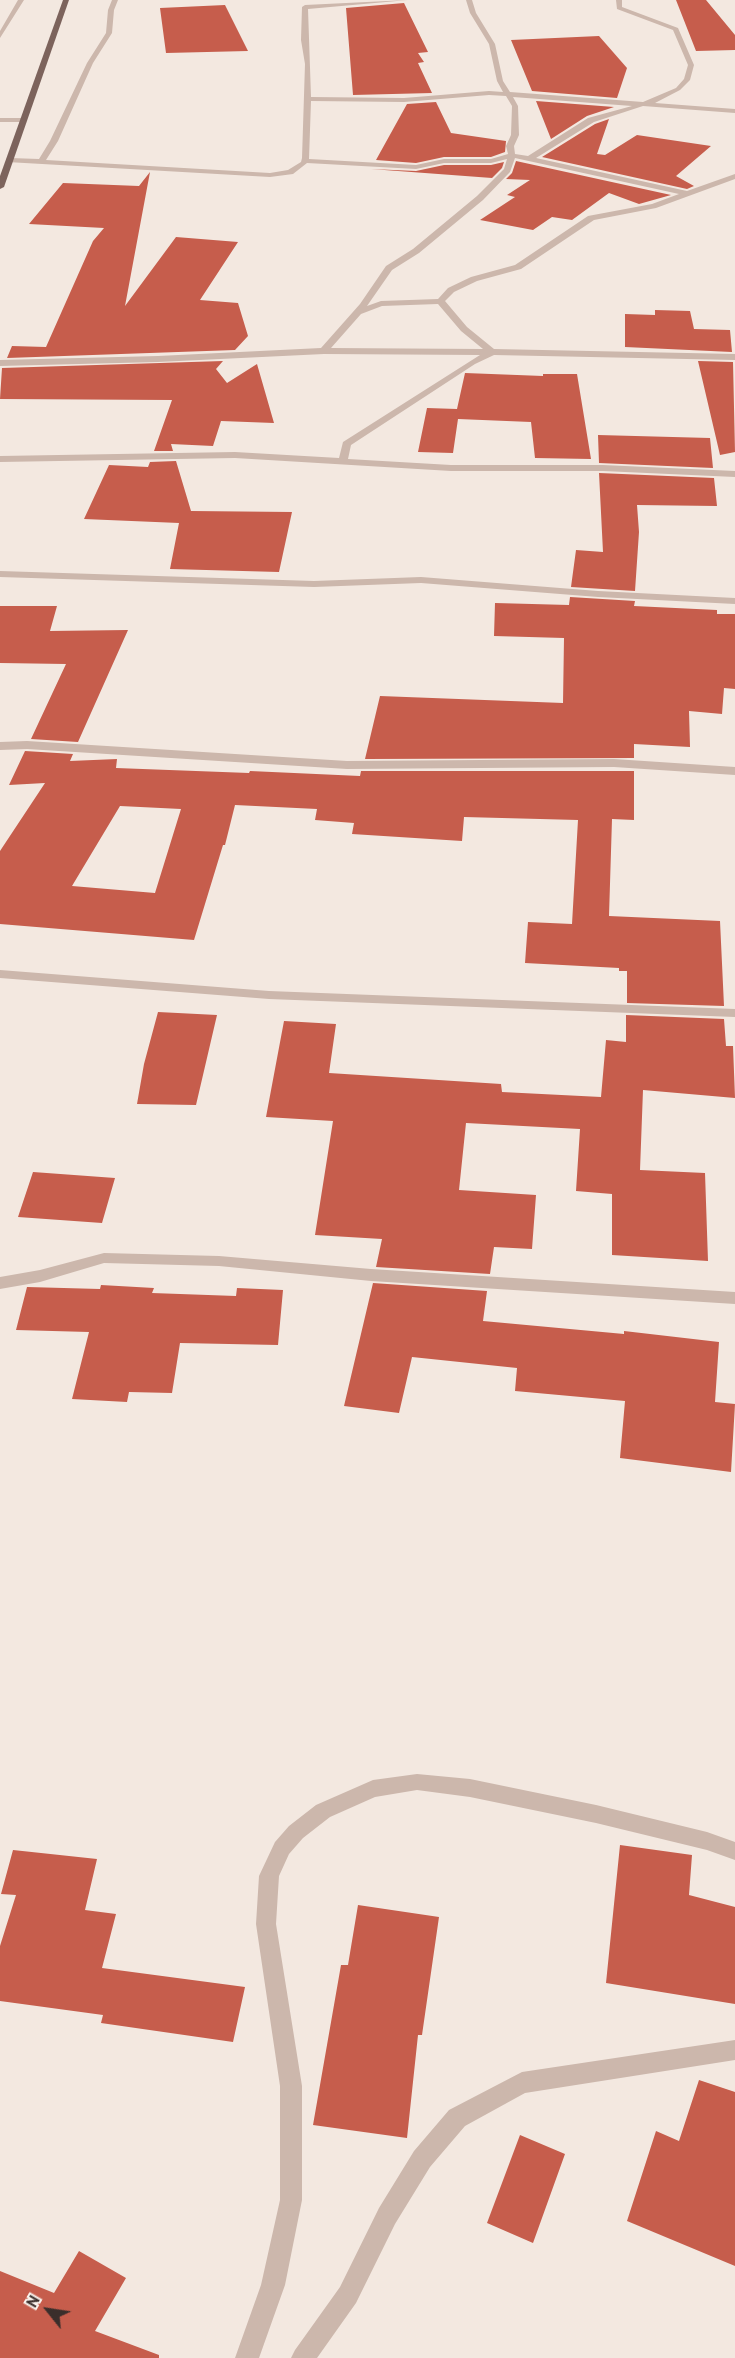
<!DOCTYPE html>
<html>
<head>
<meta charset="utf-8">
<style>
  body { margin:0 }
  #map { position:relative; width:735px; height:2358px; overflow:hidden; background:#f3e8e0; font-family:"PT Sans",sans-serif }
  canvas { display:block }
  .north { position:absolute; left:18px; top:2280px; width:60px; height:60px; -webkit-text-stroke:4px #faf3ed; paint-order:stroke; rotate:300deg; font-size:16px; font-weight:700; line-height:24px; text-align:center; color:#3a2e2b }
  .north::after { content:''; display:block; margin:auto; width:21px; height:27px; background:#3a2e2b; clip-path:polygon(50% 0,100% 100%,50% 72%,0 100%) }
</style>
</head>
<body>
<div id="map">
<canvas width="735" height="2358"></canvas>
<div class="north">N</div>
</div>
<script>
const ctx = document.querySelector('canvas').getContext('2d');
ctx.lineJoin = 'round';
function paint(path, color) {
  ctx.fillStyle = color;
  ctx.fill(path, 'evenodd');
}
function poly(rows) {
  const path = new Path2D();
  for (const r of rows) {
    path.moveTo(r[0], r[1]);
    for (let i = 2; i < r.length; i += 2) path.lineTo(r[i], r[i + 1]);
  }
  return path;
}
const building = poly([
  [676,0,706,0,735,35,735,50,696,51],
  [404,3,428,52,418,53,424,62,418,63,432,93,353,95,346,8],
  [225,5,248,51,166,53,160,8],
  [599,36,627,68,617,98,532,91,511,40],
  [536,101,614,107,587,116,551,139],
  [436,102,451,133,506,141,505,152,491,157,444,157,416,163,376,160,407,104],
  [609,119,597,154,605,155,637,135,711,146,676,176,694,186,687,189,542,157,595,124],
  [516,161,671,195,639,204,609,193,572,220,552,217,533,230,480,220,515,197,507,195,530,180,506,179,512,173],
  [504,162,502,168,492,178,371,169,416,171,444,165,491,165],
  [150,172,125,306,176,237,238,242,200,300,238,303,248,336,235,350,7,358,12,346,46,347,93,241,104,228,29,224,63,183,139,186],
  [655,310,690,311,694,329,730,330,732,352,625,347,625,314,655,315],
  [223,361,216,369,227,383,257,364,274,423,221,421,213,446,171,444,173,451,154,451,172,400,0,399,2,368],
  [698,361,733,362,735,452,720,455],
  [465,373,543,376,543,374,577,374,591,459,535,458,531,422,458,419,453,453,418,452,427,408,457,409],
  [598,435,710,438,713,468,599,463],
  [176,461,191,511,292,512,279,572,170,569,179,523,84,519,109,465,148,467,150,462],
  [599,473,714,478,717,506,637,505,639,532,635,591,571,587,576,550,603,552],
  [570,597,635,601,634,606,717,610,717,614,735,614,735,689,724,688,722,714,689,711,690,747,634,744,634,758,365,759,380,696,563,703,564,638,494,636,495,603,569,605],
  [0,606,57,606,50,631,128,630,78,742,31,739,66,664,0,663],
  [25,751,73,754,70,761,117,759,116,768,249,773,250,771,360,776,361,771,634,771,634,820,612,819,609,916,720,921,724,1006,627,1003,627,971,619,971,619,968,525,963,528,922,572,924,578,820,464,817,462,841,352,834,354,823,315,820,317,809,235,805,225,845,223,845,194,940,0,924,0,851,45,783,9,785],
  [120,806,181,809,155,893,72,886],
  [158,1012,217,1015,196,1105,137,1104,144,1064],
  [626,1015,724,1019,726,1046,733,1046,735,1098,643,1090,640,1170,705,1173,708,1261,612,1255,612,1194,576,1191,580,1129,466,1123,459,1190,536,1195,532,1249,494,1247,490,1274,376,1267,382,1239,315,1235,333,1121,266,1117,284,1021,336,1024,329,1073,501,1084,502,1092,601,1097,606,1040,626,1042],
  [33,1172,115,1178,102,1223,18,1217],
  [373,1283,487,1291,483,1321,624,1334,624,1331,719,1342,715,1402,735,1404,731,1472,620,1458,625,1401,515,1391,517,1368,412,1357,399,1413,344,1406],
  [101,1285,154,1288,152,1293,236,1296,237,1288,283,1290,278,1345,180,1343,172,1393,129,1392,127,1402,72,1399,89,1332,16,1330,27,1287,100,1289],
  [620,1845,692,1855,689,1895,735,1907,735,2004,606,1983],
  [13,1850,97,1859,85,1910,116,1914,102,1968,245,1987,233,2042,101,2023,103,2015,0,2001,0,1946,16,1895,1,1894],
  [358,1905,439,1917,422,2035,418,2035,407,2138,313,2125,341,1965,348,1965],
  [699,2080,735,2092,735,2266,627,2221,656,2131,679,2141],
  [520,2135,565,2154,533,2243,487,2223],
  [79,2251,126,2278,95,2331,159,2355,159,2358,0,2358,0,2271,54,2293]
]);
const minor = poly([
  [18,0,24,0,0,38,0,31,18,0],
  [112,0,118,0,114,10,112,33,93,63,58,141,46,160,270,173,288,170,301,162,302,158,305,64,301,40,302,7,305,5,408,0,308,9,311,97,404,98,489,91,503,92,497,81,489,44,470,13,466,0,472,0,476,13,495,44,503,81,510,92,643,102,676,88,684,79,688,65,673,30,617,9,616,0,622,0,622,7,678,28,694,65,690,80,680,90,655,103,735,109,735,113,643,106,594,122,536,158,687,191,735,174,735,179,656,208,594,220,521,269,477,281,454,292,445,301,467,327,494,349,735,354,735,360,494,355,475,364,351,445,348,459,451,465,603,465,735,471,735,477,603,471,451,471,235,458,0,462,0,456,235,452,339,458,343,442,480,355,324,354,158,362,0,366,0,360,158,356,321,348,360,304,386,266,413,249,477,196,504,169,507,159,491,163,444,163,416,169,307,163,293,174,270,177,7,162,10,158,39,159,50,141,87,63,106,33,108,10,112,0],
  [489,95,506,96,512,106,511,135,506,146,508,154,491,159,444,159,416,165,309,159,311,101,404,102,489,95],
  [513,97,632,106,588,118,528,156,515,154,514,146,519,135,518,106,513,97],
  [515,158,679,194,652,204,588,216,515,265,471,277,448,288,438,299,381,301,367,306,392,270,419,253,483,200,510,172,515,158],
  [438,304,461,331,483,349,331,348,361,314,382,306,438,304],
  [0,118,23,118,27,120,23,122,0,122,0,118],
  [0,571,314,581,421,577,598,591,735,598,735,604,598,597,421,583,314,587,0,577,0,571],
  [27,741,347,761,614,759,735,767,735,775,614,767,347,769,27,749,0,750,0,742,27,741],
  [0,970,269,991,735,1009,735,1017,269,999,0,978,0,970],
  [104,1253,219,1256,371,1269,735,1292,735,1304,371,1281,219,1266,104,1263,40,1282,0,1289,0,1277,40,1270,104,1253],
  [417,1774,470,1779,596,1805,707,1832,735,1842,735,1860,707,1850,596,1823,470,1797,417,1790,375,1797,330,1817,303,1838,289,1854,279,1876,276,1924,302,2086,302,2200,285,2285,259,2358,235,2358,261,2285,280,2200,280,2086,256,1924,259,1876,275,1842,289,1826,316,1805,373,1780,417,1774],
  [735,2040,735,2060,525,2093,465,2126,430,2167,395,2224,356,2303,317,2358,291,2358,295,2350,340,2287,379,2208,414,2151,449,2110,522,2072,735,2040]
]);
const primary = poly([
  [63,0,69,0,4,187,0,189,0,176,63,0]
]);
paint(building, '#c65d4c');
paint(minor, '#ccb7ac');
paint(primary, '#7c635c');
</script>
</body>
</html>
